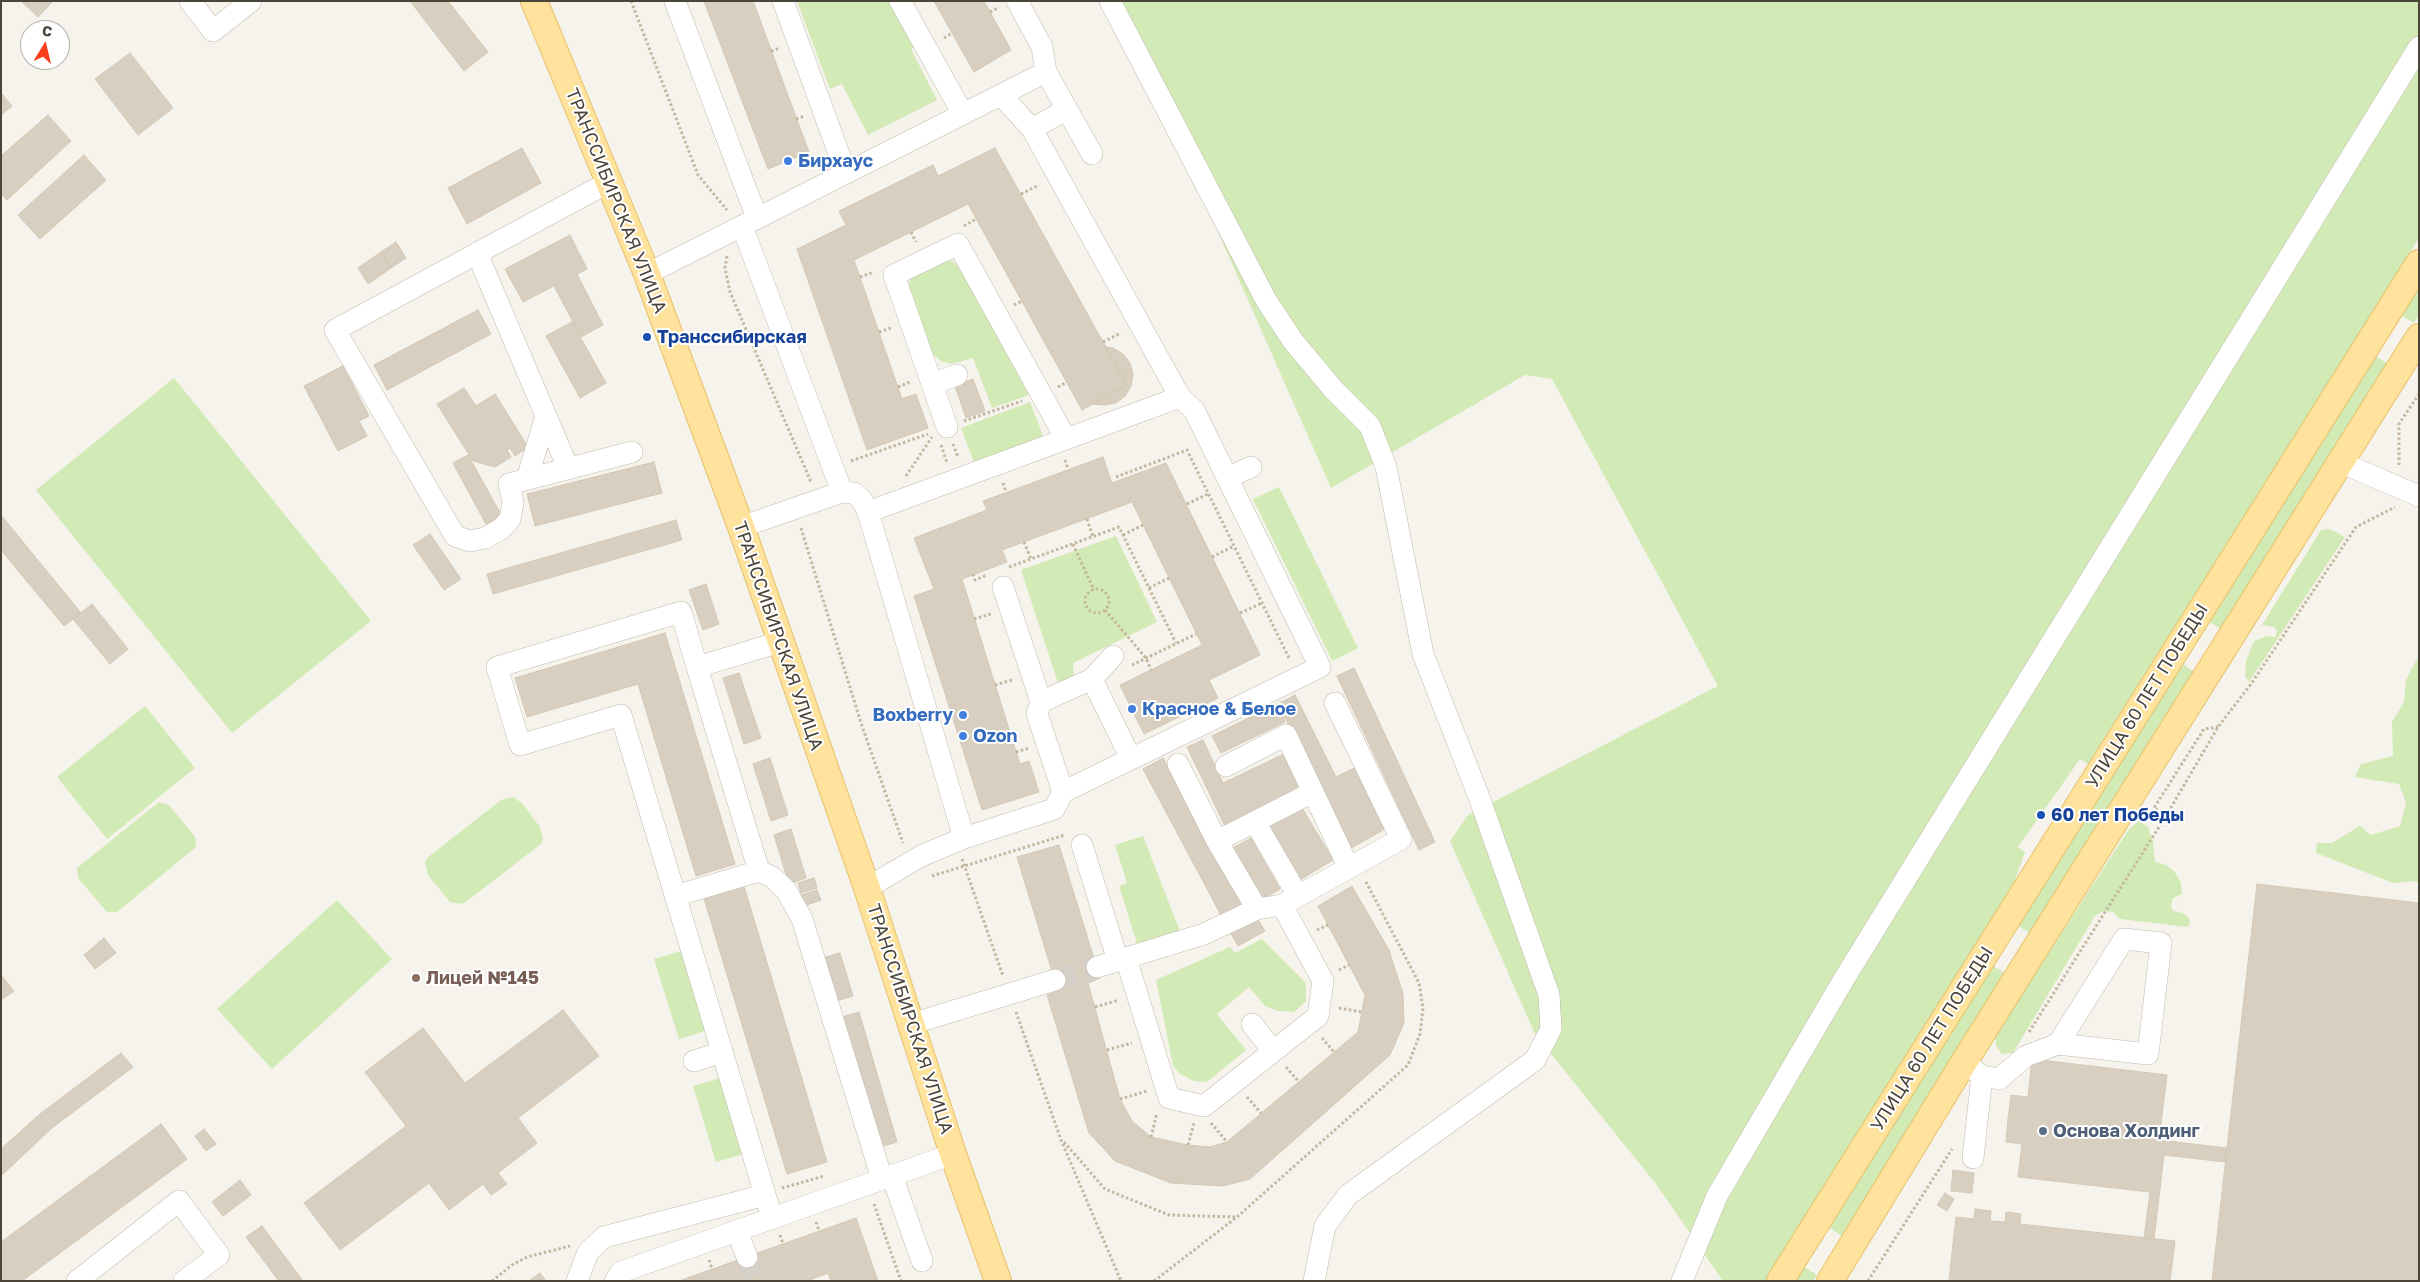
<!DOCTYPE html>
<html>
<head>
<meta charset="utf-8">
<style>
  body { margin:0 }
  #map { position:relative; width:2420px; height:1282px; overflow:hidden; background:#f6f3ec; font-family:"Golos Text",sans-serif }
  canvas { display:block }
  .frame { position:absolute; inset:0; border:2px solid #4b4439; pointer-events:none }
  .north { position:absolute; left:20px; top:20px; width:50px; height:50px; box-sizing:border-box; background:#fff; border:1px solid #b7b4b0; border-radius:50%; rotate:9deg; font-size:14px; font-weight:700; line-height:20px; text-align:center; color:#4b4439 }
  .north::after { content:''; display:block; margin:auto; width:18px; height:22px; background:#fc3f1d; clip-path:polygon(50% 0,100% 100%,50% 72%,0 100%) }
</style>
</head>
<body>
<div id="map">
<canvas width="2420" height="1282"></canvas>
<div class="frame"></div>
<div class="north">С</div>
</div>
<script>
const ctx = document.querySelector('canvas').getContext('2d');
ctx.lineJoin = 'round';
function paint(path, color) {
  ctx.fillStyle = color;
  ctx.fill(path, 'evenodd');
}
function poly(rows) {
  const path = new Path2D();
  for (const r of rows) {
    if (r.length === 3) {
      path.moveTo(r[0] + r[2], r[1]);
      path.arc(r[0], r[1], r[2], 0, 2 * Math.PI);
      continue;
    }
    path.moveTo(r[0], r[1]);
    for (let i = 2; i < r.length; i += 2) path.lineTo(r[i], r[i + 1]);
  }
  return path;
}
function trace(path, color, width, dash) {
  ctx.strokeStyle = color;
  ctx.lineWidth = width;
  ctx.lineCap = dash ? 'butt' : 'round';
  ctx.setLineDash(dash || []);
  ctx.stroke(path);
}
function write(font, color, halo, rows, align = 'center') {
  ctx.font = font + ' "Golos Text",sans-serif';
  ctx.lineWidth = 4;
  ctx.setLineDash([]);
  ctx.textBaseline = 'middle';
  ctx.strokeStyle = halo;
  ctx.fillStyle = color;
  for (const [text, x, y, turn = 0] of rows) {
    ctx.save();
    ctx.translate(x, y);
    ctx.rotate((+turn || 0) * Math.PI / 180);
    ctx.textAlign = isNaN(turn) ? turn : align;
    if (halo) ctx.strokeText(text, 0, 0);
    ctx.fillText(text, 0, 0);
    ctx.restore();
  }
}
const green = poly([
  [797,1,892,1,916,46,911,49,937,100,868,135,842,84,830,89],
  [1116,1,2419,1,2419,238,2088,764,2080,759,2018,847,2025,852,2014,883,1765,1281,1723,1281,1656,1184,1535,1034,1450,841,1468,815,1718,686,1552,379,1525,375,1331,488],
  [942,260,953,261,961,270,1029,395,992,408,973,358,952,364,941,361,933,354,907,290,911,276],
  [2419,284,2419,315,2414,323,2400,315],
  [2374,355,2388,364,2222,630,2208,621],
  [174,378,371,621,232,733,36,490],
  [1030,402,1043,436,974,462,961,428],
  [1279,487,1358,648,1332,661,1253,499],
  [2330,529,2345,537,2249,682,2245,676,2246,661,2254,641,2267,636,2275,637,2277,631,2274,627,2262,625,2321,530],
  [1116,536,1157,622,1073,663,1074,679,1058,683,1021,570],
  [2419,655,2419,884,2416,881,2393,883,2316,853,2317,843,2332,843,2360,826,2371,835,2400,826,2406,803,2399,784,2355,777,2361,764,2393,756,2392,722,2404,702,2406,680],
  [2181,663,2195,672,2031,934,2017,925],
  [145,706,195,768,107,839,57,777],
  [513,797,522,803,540,827,543,839,541,844,467,901,462,904,450,902,428,875,425,863,427,858,501,800],
  [159,802,169,805,195,837,196,847,117,912,107,912,78,878,77,868],
  [2139,821,2148,827,2153,841,2155,862,2166,865,2174,871,2181,883,2182,894,2173,898,2171,906,2173,911,2183,913,2189,918,2190,924,2187,927,2120,919,2113,912,2103,911,2095,916,2013,1053,2002,1054,1996,1046,1995,1036,2129,829],
  [1143,836,1181,934,1138,947,1119,886,1127,883,1115,845],
  [337,900,392,959,272,1069,217,1009],
  [1262,939,1306,983,1306,1001,1294,1012,1278,1011,1265,1006,1249,987,1217,1014,1246,1050,1207,1082,1194,1081,1180,1074,1173,1066,1156,980,1230,947,1235,953],
  [685,950,709,1030,679,1039,654,959],
  [1992,965,2006,974,1842,1236,1828,1227],
  [723,1077,746,1153,716,1162,693,1086],
  [1803,1266,1817,1275,1813,1281,1794,1281]
]);
const building = poly([
  [21,1,53,1,38,17,21,1],
  [410,1,448,1,488,52,464,71,410,1],
  [704,1,753,1,809,152,768,169,704,1],
  [934,1,984,1,1011,50,974,72,934,1],
  [130,53,173,108,138,135,95,79,130,53],
  [1,93,12,106,1,115,1,93],
  [48,115,71,141,7,200,1,194,1,156,48,115],
  [522,148,541,183,467,224,448,188,522,148],
  [995,148,1127,385,1082,410,968,204,854,260,902,399,916,394,928,428,867,450,797,249,846,225,839,211,933,165,938,176,995,148],
  [84,155,106,180,40,239,18,215,84,155],
  [570,235,587,269,577,274,603,325,581,337,554,286,523,302,505,269,570,235],
  [396,242,406,258,391,268,381,252,396,242],
  [381,252,391,268,368,284,358,268,381,252],
  [478,310,491,334,387,390,374,365,478,310],
  [572,322,606,383,580,398,546,336,572,322],
  [1106,347,1113,348,1123,354,1130,363,1133,374,1131,386,1125,396,1116,403,1105,405,1093,404,1127,385,1106,347],
  [343,366,369,416,359,421,367,436,338,451,304,386,343,366],
  [973,379,985,411,966,418,955,386,973,379],
  [464,388,476,406,495,394,528,447,515,456,510,448,507,450,511,457,495,467,473,461,437,404,464,388],
  [468,455,503,518,487,526,453,463,468,455],
  [1103,457,1112,483,1166,463,1260,655,1209,680,1218,698,1144,734,1120,685,1202,645,1132,502,1002,550,1007,562,962,579,1020,764,1029,761,1039,792,982,810,914,596,934,589,914,538,987,510,983,501,1103,457],
  [654,462,662,493,535,526,527,494,654,462],
  [1,515,81,613,64,626,1,550,1,515],
  [676,520,682,540,493,594,487,574,676,520],
  [430,534,461,579,444,590,413,545,430,534],
  [706,584,719,624,703,630,689,590,706,584],
  [92,604,128,649,110,664,73,619,92,604],
  [665,633,735,864,696,876,638,684,527,717,515,678,665,633],
  [1354,668,1435,842,1419,850,1337,676,1354,668],
  [739,673,761,738,744,744,723,678,739,673],
  [1295,695,1336,777,1354,768,1385,829,1351,848,1278,704,1295,695],
  [1277,704,1285,722,1221,753,1212,736,1277,704],
  [1203,740,1223,783,1286,753,1303,789,1225,826,1187,747,1203,740],
  [770,758,788,815,771,821,753,764,770,758],
  [1163,758,1241,904,1221,915,1143,769,1163,758],
  [1302,808,1333,860,1300,880,1269,827,1302,808],
  [791,829,806,878,789,884,774,835,791,829],
  [1251,838,1280,889,1263,899,1233,848,1251,838],
  [1059,845,1100,978,1088,983,1120,1099,1132,1121,1151,1137,1188,1145,1210,1147,1227,1142,1358,1032,1365,995,1318,906,1352,886,1389,950,1403,994,1404,1023,1390,1055,1250,1179,1223,1186,1171,1183,1115,1161,1089,1133,1047,995,1058,991,1017,857,1059,845],
  [814,878,817,888,801,893,798,883,814,878],
  [743,883,827,1162,787,1174,703,895,743,883],
  [2257,884,2419,903,2419,1281,2212,1281,2257,884],
  [817,890,821,900,804,906,801,895,817,890],
  [1255,915,1265,931,1238,946,1229,930,1255,915],
  [104,938,116,953,95,969,84,955,104,938],
  [840,953,853,996,836,1001,823,958,840,953],
  [1,975,14,991,1,1000,1,975],
  [563,1010,599,1056,518,1118,537,1143,498,1173,507,1184,491,1195,483,1184,449,1210,429,1183,340,1250,304,1203,406,1126,365,1072,423,1028,465,1083,563,1010],
  [859,1012,897,1142,877,1148,839,1018,859,1012],
  [121,1053,133,1067,52,1128,1,1176,1,1149,40,1114,121,1053],
  [2032,1059,2167,1075,2159,1140,2227,1148,2225,1162,2164,1155,2154,1239,2144,1238,2150,1192,2018,1177,2022,1144,2006,1142,2008,1119,2011,1095,2028,1097,2032,1059],
  [161,1124,187,1159,22,1281,1,1281,1,1242,161,1124],
  [204,1129,216,1144,206,1151,195,1136,204,1129],
  [1953,1170,1974,1173,1972,1193,1951,1191,1953,1170],
  [240,1180,251,1195,223,1216,212,1202,240,1180],
  [1945,1193,1954,1199,1947,1211,1937,1205,1945,1193],
  [1975,1209,1991,1211,1990,1221,2005,1222,2006,1212,2021,1214,2020,1224,2175,1241,2170,1281,1949,1281,1956,1217,1974,1219,1975,1209],
  [856,1218,878,1281,831,1281,828,1273,807,1281,679,1281,856,1218],
  [262,1226,303,1281,279,1281,246,1237,262,1226],
  [540,1273,546,1281,529,1281,540,1273]
]);
const minorTunnel = poly([
  [1055,980,1097,967],
  [747,1257,755,1281]
]);
const path = poly([
  [631,1,698,175,727,210],
  [990,12,999,7],
  [944,38,952,33],
  [771,51,780,48],
  [796,119,804,116],
  [1021,194,1039,185],
  [964,226,976,219],
  [911,232,916,242],
  [727,256,725,268,730,292,811,482],
  [860,277,874,272],
  [1014,305,1022,301],
  [879,332,891,328],
  [1103,342,1121,333],
  [898,387,910,382],
  [1058,387,1067,382],
  [964,421,1022,401],
  [953,444,958,457],
  [941,445,947,463],
  [1065,460,1068,469],
  [851,461,928,434],
  [2399,465,2399,424,2419,394],
  [906,476,932,437],
  [1116,477,1187,450,1290,660],
  [1003,483,1006,492],
  [1187,504,1208,494],
  [1087,519,1093,537],
  [801,528,861,723,903,843],
  [1123,535,1143,525],
  [1024,542,1031,559],
  [1073,544,1094,590],
  [1212,557,1234,546],
  [1009,567,1119,527,1176,643],
  [973,574,975,580,987,575],
  [1149,588,1169,578],
  [1097,601,12],
  [1105,610,1146,658,1151,670],
  [1240,613,1262,603],
  [974,619,991,614],
  [1132,665,1196,634],
  [995,685,1012,680],
  [1016,752,1029,748],
  [2166,816,2154,808,2204,729,2218,727],
  [962,859,1003,976],
  [932,876,1065,835],
  [1317,930,1328,925],
  [1339,970,1349,965],
  [1095,1007,1119,1000],
  [1339,1008,1362,1012],
  [1016,1012,1061,1140,1121,1281],
  [2029,1032,2166,816,2218,727,2251,684,2356,527,2395,507],
  [1322,1038,1334,1052],
  [1107,1050,1132,1043],
  [1286,1067,1299,1082],
  [1247,1097,1261,1113],
  [1120,1099,1147,1091],
  [1211,1123,1227,1142],
  [1151,1137,1157,1113],
  [1064,1142,1105,1189,1169,1215,1236,1217],
  [1188,1145,1194,1123],
  [782,1188,824,1176],
  [874,1204,901,1281],
  [816,1222,819,1231],
  [780,1235,783,1244],
  [709,1260,712,1269],
  [492,1281,512,1265,527,1257,570,1246],
  [1154,1281,1237,1217,1408,1065,1420,1034,1423,1008,1419,983,1365,880],
  [1868,1281,1952,1149]
]);
const minor = poly([
  [190,1,213,31,251,1],
  [675,1,757,218],
  [783,1,846,173],
  [900,1,963,114],
  [1017,1,1042,47,1046,72,1092,154],
  [1110,1,1266,300,1293,341,1334,390,1370,426,1386,467,1423,654,1479,797,1549,995,1551,1029,1535,1060,1348,1195,1325,1226,1314,1281],
  [1032,129,1067,109],
  [609,182,335,330,455,536,470,541,485,538,501,529,510,519,513,502,509,484,632,452],
  [742,226,842,492],
  [477,253,568,468],
  [647,274,1046,72],
  [932,384,957,375],
  [947,427,894,275,958,244,1066,439],
  [2340,462,2419,496],
  [1227,478,1251,467],
  [527,479,546,416],
  [868,512,1180,397],
  [741,527,842,492,854,493,862,500,868,512,964,838],
  [1003,587,1041,702,1037,714,1063,792],
  [1092,679,1131,759],
  [1041,702,1092,679,1113,656],
  [1178,764,1217,841,1257,909],
  [1226,766,1286,735,1349,868],
  [1255,822,1298,896],
  [1217,841,1313,792],
  [1082,845,1118,961],
  [759,871,772,877,786,890,802,919,882,1179],
  [867,888,921,856,964,838,1054,809,1063,792,1320,667,1194,410,1180,397,1032,129,1001,95],
  [675,896,759,871,697,667],
  [1126,958,1169,1098,1204,1106,1318,1016,1323,981,1282,905],
  [1097,967,1204,934,1257,909,1282,905,1401,839,1335,703],
  [911,1024,1055,980],
  [1252,1024,1273,1051],
  [694,1061,722,1052],
  [1964,1062,1982,1076,1999,1079,2026,1056,2058,1044,2124,939,2161,943,2148,1054,2058,1044],
  [1973,1158,1982,1076],
  [892,1176,922,1261],
  [772,1218,621,715,520,745,497,667,681,612,697,667,780,642],
  [737,1231,747,1257],
  [77,1281,179,1201,219,1255,184,1281],
  [577,1281,588,1252,604,1237,765,1195],
  [615,1281,621,1272,953,1154],
  [1682,1281,1717,1196,1844,979,2419,47]
]);
const major = poly([
  [534,1,647,274,741,527,867,888,953,1154,998,1281],
  [1780,1281,2419,263],
  [1830,1281,1964,1062,2419,337]
]);
const markers = [
  [788,161,5,"#3f7fe0"],
  [647,337,5,"#1a4fb4"],
  [1132,709,5,"#3f7fe0"],
  [963,715,5,"#3f7fe0"],
  [963,736,5,"#3f7fe0"],
  [2041,815,5,"#1a4fb4"],
  [416,978,5,"#8d6e63"],
  [2043,1131,5,"#5c6f8a"]
];
const shopNames = [
  ["Бирхаус",798,161],
  ["Красное & Белое",1142,709],
  ["Boxberry",953,715,"right"],
  ["Ozon",973,736]
];
const streetNames = [
  ["ТРАНССИБИРСКАЯ УЛИЦА",616,201,68],
  ["ТРАНССИБИРСКАЯ УЛИЦА",778,636,71],
  ["УЛИЦА 60 ЛЕТ ПОБЕДЫ",2147,696,-58],
  ["ТРАНССИБИРСКАЯ УЛИЦА",910,1019,72],
  ["УЛИЦА 60 ЛЕТ ПОБЕДЫ",1932,1039,-58]
];
const transitNames = [
  ["Транссибирская",657,337],
  ["60 лет Победы",2051,815]
];
const educationNames = [
  ["Лицей №145",426,978]
];
const serviceNames = [
  ["Основа Холдинг",2053,1131]
];
paint(green, '#d2eab5');
paint(building, '#d8cfc1');
trace(building, '#d3c7b4', 1);
trace(minorTunnel, '#d4d0c8', 21, [21, 11]);
trace(minor, '#c2bbae', 22);
trace(major, '#e6c16a', 28);
trace(path, '#c4b79f', 3, [2.5, 2.5]);
trace(minor, '#fff', 21);
trace(major, '#ffe39c', 26);
for (const [x, y, r, color] of markers) {
  const dot = new Path2D();
  dot.arc(x, y, r, 0, 2 * Math.PI);
  ctx.fillStyle = color;
  ctx.fill(dot);
  trace(dot, '#fff', 2);
}
write('bold 18px', '#366cbe', '#fff', shopNames, 'left');
write('18px', '#4b4439', '#fff', streetNames);
write('bold 18px', '#164399', '#fff', transitNames, 'left');
write('bold 18px', '#785e54', '#fff', educationNames, 'left');
write('bold 18px', '#4e5e75', '#fff', serviceNames, 'left');
</script>
</body>
</html>
